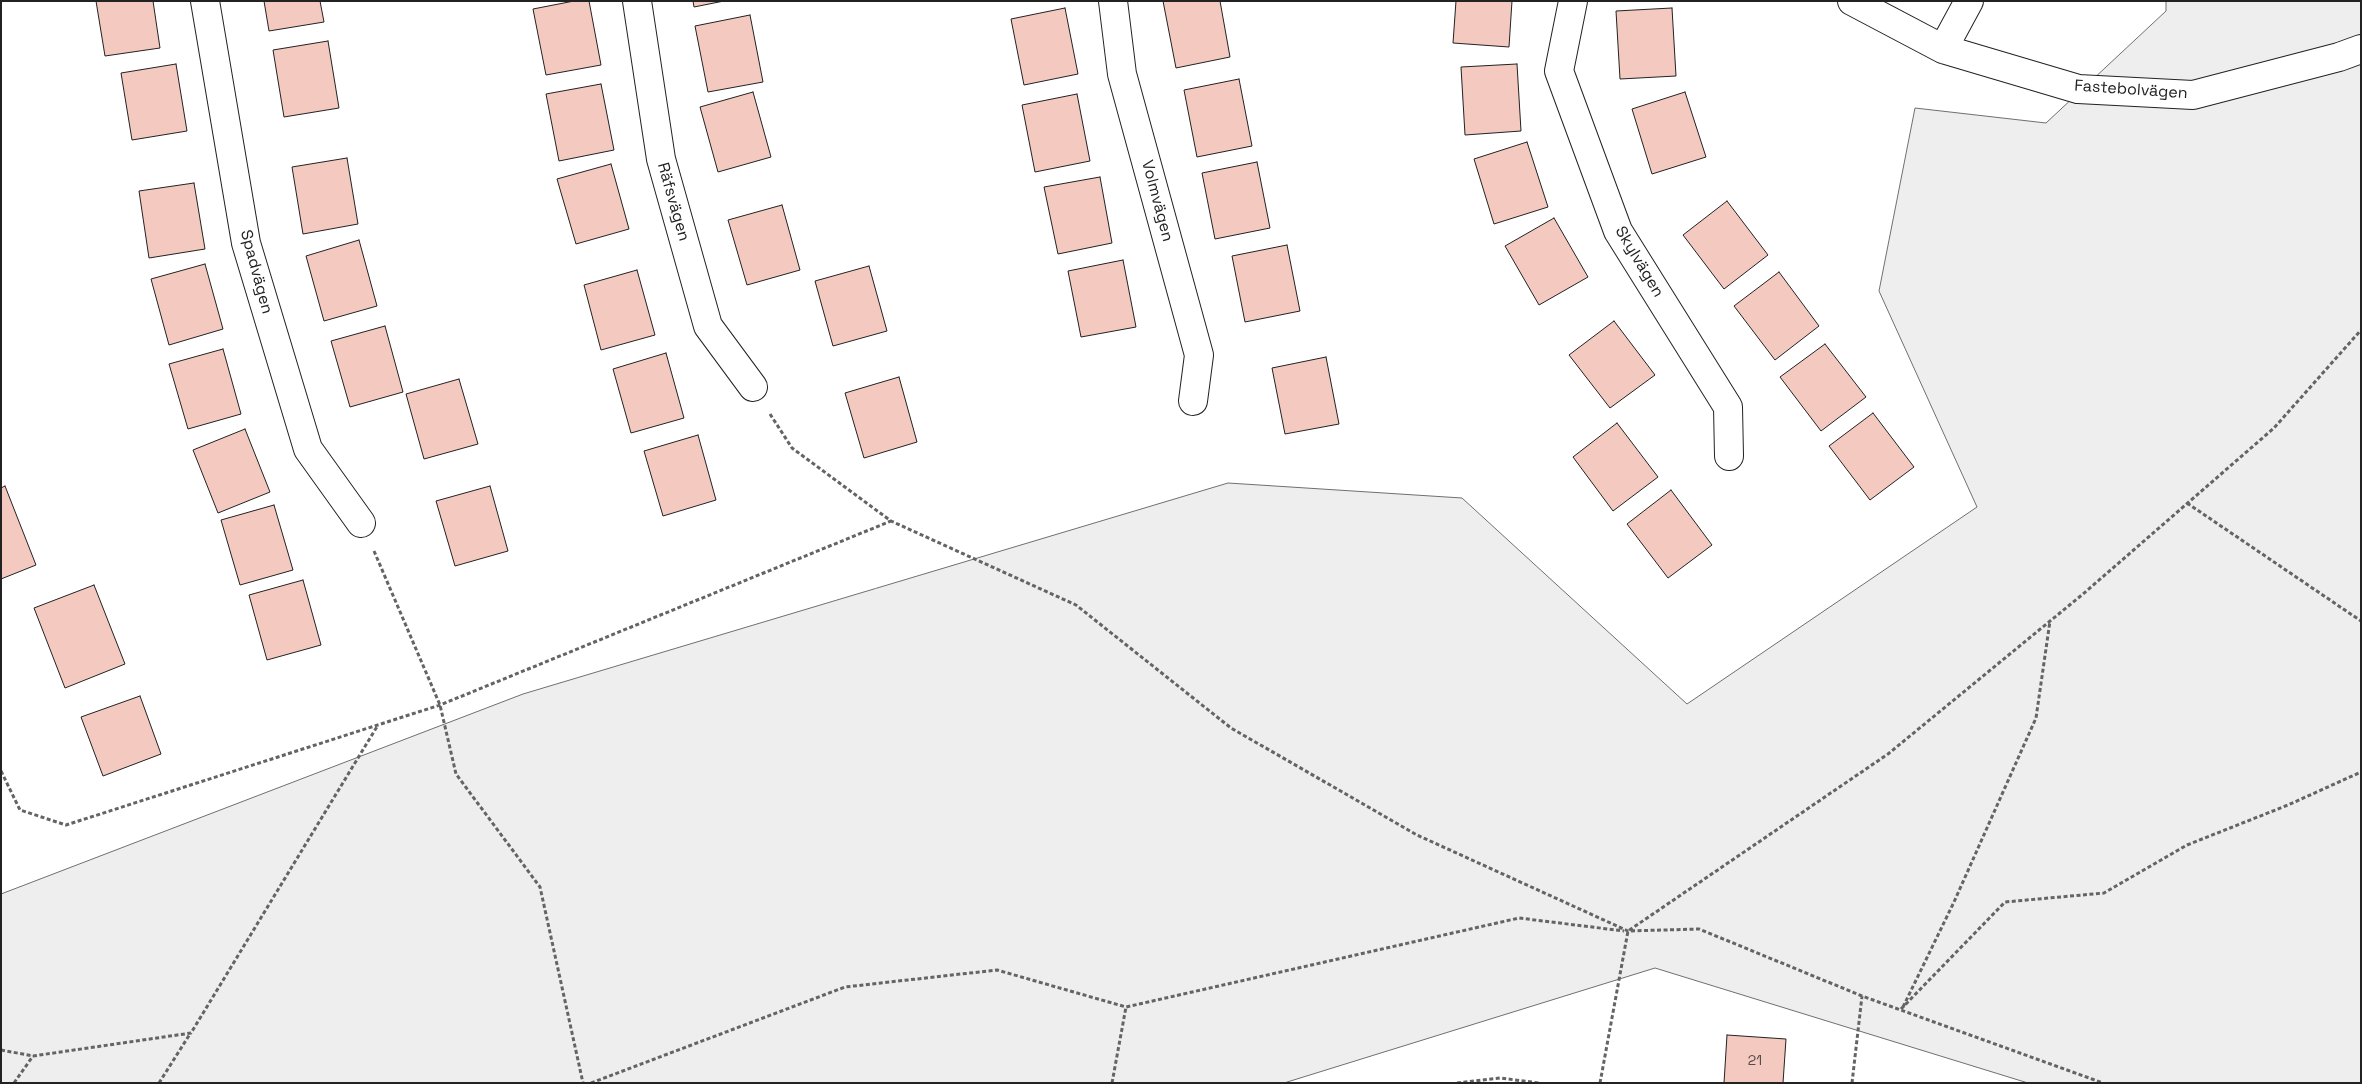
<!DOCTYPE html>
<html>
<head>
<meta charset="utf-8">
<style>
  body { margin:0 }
  #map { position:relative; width:2362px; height:1084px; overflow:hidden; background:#fff; font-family:"Space Grotesk",sans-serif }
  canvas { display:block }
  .frame { position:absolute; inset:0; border:2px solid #222; pointer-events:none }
</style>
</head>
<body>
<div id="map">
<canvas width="2362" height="1084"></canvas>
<div class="frame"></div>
</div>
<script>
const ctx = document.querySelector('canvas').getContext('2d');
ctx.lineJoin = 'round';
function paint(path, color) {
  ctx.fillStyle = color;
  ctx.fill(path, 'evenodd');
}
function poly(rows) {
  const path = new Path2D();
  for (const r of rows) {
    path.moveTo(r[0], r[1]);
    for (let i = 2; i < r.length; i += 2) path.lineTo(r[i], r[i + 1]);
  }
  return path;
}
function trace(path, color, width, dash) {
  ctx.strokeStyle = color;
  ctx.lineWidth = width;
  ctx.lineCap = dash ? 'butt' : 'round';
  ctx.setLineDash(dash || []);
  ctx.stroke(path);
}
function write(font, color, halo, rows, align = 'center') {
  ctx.font = font + ' "Space Grotesk",sans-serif';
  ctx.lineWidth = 4;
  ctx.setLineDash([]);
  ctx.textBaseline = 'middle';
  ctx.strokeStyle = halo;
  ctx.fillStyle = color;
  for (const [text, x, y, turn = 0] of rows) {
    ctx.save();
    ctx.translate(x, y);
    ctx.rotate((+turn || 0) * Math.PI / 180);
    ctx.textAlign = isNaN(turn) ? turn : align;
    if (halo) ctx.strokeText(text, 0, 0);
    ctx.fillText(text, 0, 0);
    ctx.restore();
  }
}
const green = poly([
  [2166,1,2361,1,2361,1083,2028,1083,1655,968,1284,1083,1,1083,1,894,523,694,1228,483,1462,498,1687,704,1977,507,1879,291,1915,108,2046,123,2166,11,2166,1]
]);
const building = poly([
  [96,1,153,1,160,48,105,56,96,1],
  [264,1,320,1,324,22,269,31,264,1],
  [574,1,589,1,601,65,546,75,533,9,574,1],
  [693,1,724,1,694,7,693,1],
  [1163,1,1220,1,1230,57,1176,68,1163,1],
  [1456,1,1512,1,1509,47,1453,43,1456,1],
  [1065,8,1078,74,1024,85,1011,19,1065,8],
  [1672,8,1676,76,1620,79,1616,11,1672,8],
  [750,15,763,82,708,92,695,26,750,15],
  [328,41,339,108,284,117,273,50,328,41],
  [176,64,187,131,132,140,121,73,176,64],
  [1517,64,1521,131,1465,135,1461,67,1517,64],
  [1239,79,1252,146,1197,157,1184,90,1239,79],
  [601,84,614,150,559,161,546,94,601,84],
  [753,92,771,157,718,172,700,107,753,92],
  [1685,92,1706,157,1652,174,1632,109,1685,92],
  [1077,94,1090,161,1035,172,1022,105,1077,94],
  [1527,142,1548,207,1494,224,1474,159,1527,142],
  [347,158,358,224,303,234,292,167,347,158],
  [1257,162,1270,228,1215,239,1202,173,1257,162],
  [611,164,629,229,576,244,557,179,611,164],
  [1100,177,1112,243,1058,254,1044,187,1100,177],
  [194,183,205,249,149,258,139,191,194,183],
  [1727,201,1768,255,1724,289,1683,235,1727,201],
  [782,205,800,270,747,285,728,220,782,205],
  [1554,218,1588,277,1539,305,1505,246,1554,218],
  [359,240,377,306,324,321,306,256,359,240],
  [1287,245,1300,311,1245,322,1232,256,1287,245],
  [1123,260,1136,327,1081,337,1068,271,1123,260],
  [205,264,223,329,169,345,151,279,205,264],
  [869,266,887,331,833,346,815,281,869,266],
  [637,270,655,335,601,350,584,285,637,270],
  [1779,272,1819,326,1775,360,1734,306,1779,272],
  [1614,321,1655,375,1610,408,1569,355,1614,321],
  [385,326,403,392,350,407,331,341,385,326],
  [1825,344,1866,397,1821,431,1780,377,1825,344],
  [223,349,241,414,188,429,169,364,223,349],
  [666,353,684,418,631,433,613,369,666,353],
  [1326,357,1339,424,1285,434,1272,368,1326,357],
  [899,377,917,442,864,458,845,393,899,377],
  [459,379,478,444,424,459,406,394,459,379],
  [1873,413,1914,467,1870,500,1829,446,1873,413],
  [1617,423,1658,477,1613,511,1573,457,1617,423],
  [245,429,270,492,218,513,193,450,245,429],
  [698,435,716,500,663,516,644,451,698,435],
  [5,486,36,565,1,579,1,488,5,486],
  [490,486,508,551,455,566,436,501,490,486],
  [1671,490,1712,545,1668,578,1627,524,1671,490],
  [274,505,293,570,240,585,221,520,274,505],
  [303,580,321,645,267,660,249,595,303,580],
  [94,585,125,664,65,688,34,608,94,585],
  [140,696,161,754,103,776,81,717,140,696],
  [1727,1035,1786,1039,1783,1083,1724,1083,1727,1035]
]);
const path = poly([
  [770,414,792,448,891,521,1076,605,1231,728,1417,835,1628,931,1699,929,1862,996,2103,1083],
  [2187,503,2361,621],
  [374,551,440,705,456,774,540,887,583,1083],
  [1,771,20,810,66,825,440,705,891,521],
  [1903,1007,1954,902,2036,718,2050,621],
  [1901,1009,2005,902,2104,893,2187,845,2288,805,2361,772],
  [1,1050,33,1056,191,1033,378,725],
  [14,1083,33,1056],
  [159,1083,190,1034],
  [591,1083,845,987,997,970,1126,1007,1519,918,1624,931],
  [1112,1083,1126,1007],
  [1457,1083,1500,1078,1539,1083],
  [1600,1083,1628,931,1888,754,2083,594,2274,428,2361,330],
  [1852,1083,1862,996]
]);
const minor = poly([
  [205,1,246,243,308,449,361,523],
  [637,1,661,159,708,326,753,387],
  [1113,1,1122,74,1199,355,1193,401],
  [1573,1,1559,71,1618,231,1728,407,1729,456],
  [1852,1,1943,49,2078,89,2193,95,2339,57,2361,49],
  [1943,49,1969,1]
]);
const numberNames = [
  ["21",1755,1061]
];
const streetNames = [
  ["Fastebolvägen",2131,90,4],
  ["Volmvägen",1157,201,75],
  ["Räfsvägen",673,202,74],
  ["Skylvägen",1639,262,59],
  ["Spadvägen",256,272,75]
];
paint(green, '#eee');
trace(green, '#6f6f6f', 1);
paint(building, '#f3c9c0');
trace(building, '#222', 1);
trace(minor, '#222', 30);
trace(path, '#646464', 3, [4, 2.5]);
trace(minor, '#fff', 28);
write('14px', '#564c4a', null, numberNames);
write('16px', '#222', '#fff', streetNames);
</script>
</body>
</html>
